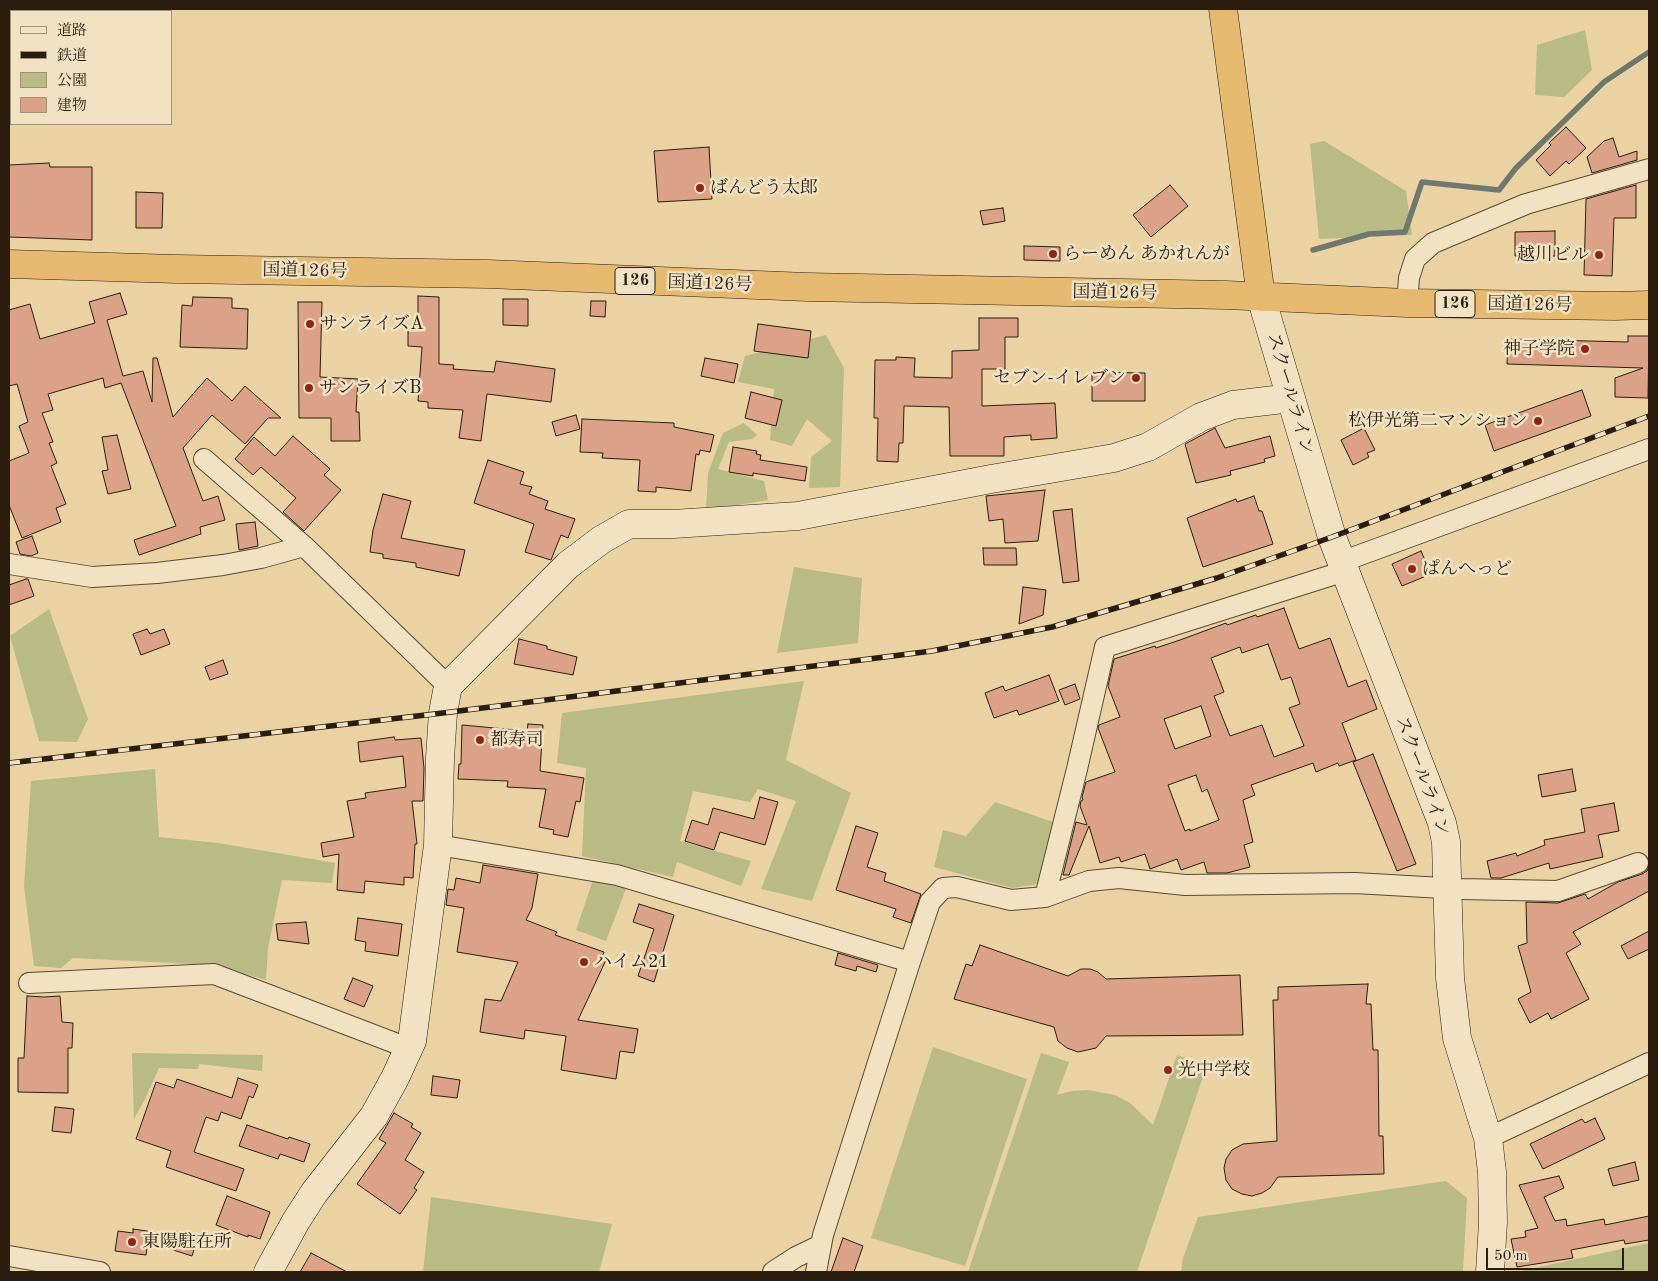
<!DOCTYPE html>
<html>
<head>
<meta charset="utf-8">
<style>
  body { margin:0 }
  #map { position:relative; width:1658px; height:1281px; overflow:hidden; background:#ebd2a2; font-family:"Old Standard TT","Noto Serif JP",serif }
  canvas { display:block }
  .frame { position:absolute; inset:0; border:10px solid #2a1d0d; pointer-events:none }
  .legend { position:absolute; left:10px; top:10px; width:162px; height:115px; box-sizing:border-box; background:#f2e2c3; border:1px solid #a2937a; margin:0; padding:6px 9px; list-style:none; font-size:15px; color:#2a1d0d }
  .legend li { display:flex; align-items:center; gap:10px; height:25px }
  .legend b { width:25px; border:1px solid #a2937a }
  .scale { position:absolute; left:1486px; top:1248px; width:138px; height:22px; box-sizing:border-box; border:2px solid #2a1d0d; border-top:0; padding-left:6px; font-size:15px; line-height:18px; white-space:nowrap; color:#2a1d0d; -webkit-text-stroke:4px #f2e2c3; paint-order:stroke }
</style>
</head>
<body>
<div id="map">
<canvas width="1658" height="1281"></canvas>
<div class="frame"></div>
<ul class="legend">
<li><b style="height:6px;background:#f2e2c3"></b>道路</li>
<li><b style="height:6px;background:#2a1d0d"></b>鉄道</li>
<li><b style="height:14px;background:#b9bb84"></b>公園</li>
<li><b style="height:14px;background:#dca287"></b>建物</li>
</ul>
<div class="scale">50 m</div>
</div>
<script>
const ctx = document.querySelector('canvas').getContext('2d');
ctx.lineJoin = 'round';
function paint(path, color) {
  ctx.fillStyle = color;
  ctx.fill(path, 'evenodd');
}
function poly(rows) {
  const path = new Path2D();
  for (const r of rows) {
    path.moveTo(r[0], r[1]);
    for (let i = 2; i < r.length; i += 2) path.lineTo(r[i], r[i + 1]);
  }
  return path;
}
function trace(path, color, width, dash) {
  ctx.strokeStyle = color;
  ctx.lineWidth = width;
  ctx.lineCap = dash ? 'butt' : 'round';
  ctx.setLineDash(dash || []);
  ctx.stroke(path);
}
function write(font, color, halo, rows, align = 'center') {
  ctx.font = font + ' "Old Standard TT","Noto Serif JP",serif';
  ctx.lineWidth = 5;
  ctx.setLineDash([]);
  ctx.textBaseline = 'middle';
  ctx.strokeStyle = halo;
  ctx.fillStyle = color;
  for (const [text, x, y, turn = 0] of rows) {
    ctx.save();
    ctx.translate(x, y);
    ctx.rotate((+turn || 0) * Math.PI / 180);
    ctx.textAlign = isNaN(turn) ? turn : align;
    if (halo) ctx.strokeText(text, 0, 0);
    ctx.fillText(text, 0, 0);
    ctx.restore();
  }
}
const green = poly([
  [1585,30,1592,70,1564,97,1535,95,1537,45],
  [1324,141,1406,191,1412,235,1319,239,1310,144],
  [826,335,844,368,840,487,809,488,811,457,832,441,807,419,792,446,770,440,774,389,738,382,745,356],
  [744,423,757,435,752,439,729,442,718,469,764,481,768,500,706,510,708,473,723,433],
  [794,567,862,578,858,643,777,653],
  [49,609,88,719,77,742,39,741,10,636],
  [804,681,786,760,851,793,812,901,761,889,796,801,758,789,750,802,693,791,680,841,751,861,741,886,677,862,673,877,582,856,586,768,557,763,562,713],
  [155,769,159,837,218,843,335,863,332,883,282,880,268,948,266,980,213,965,73,958,61,968,34,966,24,886,31,781],
  [995,802,1056,823,1045,883,1012,888,934,867,943,830,966,836],
  [593,880,627,886,606,941,576,930],
  [933,1047,1027,1079,965,1266,871,1238],
  [132,1053,263,1055,262,1071,199,1064,198,1069,159,1068,145,1099,134,1119],
  [1041,1053,1069,1062,1057,1095,1072,1091,1088,1090,1115,1095,1130,1103,1153,1125,1177,1055,1207,1065,1137,1272,968,1272],
  [1446,1181,1467,1198,1463,1272,1181,1272,1183,1258,1198,1217],
  [431,1197,612,1224,599,1272,423,1272],
  [1649,1243,1649,1272,1516,1272]
]);
const stream = poly([
  [1313,250,1369,234,1405,232,1422,182,1499,190,1516,168,1604,82,1649,52]
]);
const building = poly([
  [1566,127,1586,148,1569,164,1566,161,1550,176,1536,160,1551,145,1549,143,1566,127],
  [1613,138,1619,157,1637,151,1637,160,1592,173,1587,157,1604,141,1613,138],
  [709,147,712,199,658,202,654,151,709,147],
  [49,163,50,167,92,167,92,240,9,237,9,165,49,163],
  [1170,185,1188,206,1151,237,1133,215,1170,185],
  [1636,185,1636,218,1614,218,1612,276,1584,275,1586,199,1636,185],
  [136,192,163,193,162,228,136,228,136,192],
  [1003,208,1005,221,983,225,980,211,1003,208],
  [1555,231,1555,256,1515,256,1515,232,1555,231],
  [1024,246,1060,247,1060,261,1024,260,1024,246],
  [120,293,127,314,107,320,123,376,143,371,152,402,153,358,157,358,173,417,207,378,232,401,245,386,281,418,268,418,245,444,212,415,183,448,203,501,218,496,225,520,200,527,201,534,139,555,134,540,176,526,121,383,105,388,103,378,48,394,53,410,42,413,53,442,49,443,57,463,51,466,66,504,56,508,61,522,22,538,9,505,9,461,29,453,19,426,28,422,17,384,9,386,9,310,30,304,40,339,95,323,89,302,120,293],
  [418,296,439,297,439,364,454,365,453,369,494,372,496,361,555,369,551,402,487,394,481,441,459,438,463,410,428,408,428,402,418,401,422,347,408,346,408,328,418,328,418,296],
  [193,297,232,298,232,308,248,309,247,349,180,347,182,305,192,306,193,297],
  [503,299,528,299,528,326,503,325,503,299],
  [591,301,606,301,605,317,590,316,591,301],
  [298,302,322,302,320,377,358,379,356,412,359,412,360,441,331,441,331,418,299,418,298,302],
  [979,318,1018,318,1018,337,1005,337,1005,369,982,369,982,406,1055,403,1057,438,1031,440,1031,435,1004,437,1004,456,950,456,949,407,904,406,903,443,899,443,898,462,877,461,878,418,874,418,875,360,896,360,896,357,915,358,914,377,952,378,952,351,979,350,979,318],
  [758,324,811,331,808,358,754,351,758,324],
  [1628,336,1649,336,1648,398,1615,397,1615,378,1643,368,1507,364,1508,339,1628,342,1628,336],
  [705,358,738,364,734,383,701,376,705,358],
  [1092,372,1145,373,1145,401,1092,401,1092,372],
  [1582,390,1591,416,1494,451,1485,425,1582,390],
  [751,392,782,400,776,426,745,418,751,392],
  [576,415,580,429,556,436,552,422,576,415],
  [582,419,674,423,674,427,714,435,710,452,700,450,699,455,696,454,691,491,656,487,656,492,638,491,640,460,602,458,603,453,580,452,582,419],
  [1215,428,1225,448,1270,436,1275,456,1264,459,1265,462,1230,471,1231,475,1196,483,1185,444,1215,428],
  [1364,428,1375,450,1367,453,1369,457,1353,465,1341,440,1364,428],
  [117,435,131,489,108,494,102,471,108,470,102,437,117,435],
  [293,436,330,469,324,475,341,490,304,531,283,512,296,498,261,467,253,475,235,459,254,437,275,456,293,436],
  [733,447,757,451,756,454,761,455,760,460,807,467,805,481,753,473,753,476,729,472,733,447],
  [488,460,524,472,520,484,532,487,529,494,548,501,545,509,575,519,568,538,561,535,551,560,525,552,534,524,474,503,488,460],
  [1045,490,1038,541,1005,543,1003,519,989,521,986,496,1045,490],
  [383,494,411,501,401,538,465,550,459,576,416,567,416,563,383,558,383,554,370,552,373,530,383,494],
  [1254,496,1259,511,1262,511,1273,544,1203,567,1187,518,1236,499,1237,502,1254,496],
  [1072,509,1079,581,1063,583,1053,511,1072,509],
  [255,522,258,546,239,550,236,524,255,522],
  [32,536,38,553,31,556,20,554,16,542,32,536],
  [983,548,1016,548,1017,565,984,565,983,548],
  [1421,551,1431,574,1402,586,1392,564,1421,551],
  [26,579,28,579,34,596,9,605,9,585,26,579],
  [1023,587,1046,590,1043,615,1019,624,1023,587],
  [1284,608,1299,649,1330,638,1348,687,1366,680,1377,709,1342,723,1356,760,1339,766,1338,763,1316,772,1313,763,1251,785,1255,795,1243,800,1253,842,1244,845,1250,867,1227,873,1207,873,1204,862,1181,870,1177,859,1150,869,1145,854,1121,862,1119,857,1100,863,1089,826,1069,875,1063,875,1076,822,1087,825,1080,806,1081,801,1083,800,1082,797,1086,782,1115,772,1098,728,1099,725,1120,717,1108,686,1114,659,1155,646,1156,648,1180,640,1226,623,1227,625,1256,615,1257,617,1284,608],
  [1268,644,1281,680,1291,677,1300,704,1289,708,1304,746,1274,757,1262,725,1230,736,1214,696,1224,692,1211,658,1240,647,1242,653,1268,644],
  [1201,706,1211,736,1175,749,1164,719,1201,706],
  [1196,775,1202,792,1207,789,1219,820,1190,831,1190,829,1185,831,1168,785,1196,775],
  [147,629,150,634,164,629,170,644,141,655,133,634,147,629],
  [519,639,547,646,547,649,577,657,573,675,514,664,519,639],
  [223,660,228,674,210,680,205,667,223,660],
  [1049,675,1059,701,1019,715,1017,710,994,718,985,693,1003,686,1005,691,1049,675],
  [1075,684,1080,699,1065,705,1059,690,1075,684],
  [528,724,543,725,540,771,584,778,580,802,576,801,568,837,553,834,554,830,539,827,546,789,507,787,508,781,458,779,459,764,461,764,462,725,527,731,528,724],
  [394,737,395,740,421,738,424,768,423,801,412,801,417,844,415,844,413,878,404,877,404,885,365,881,364,893,337,890,339,854,323,857,321,843,354,837,347,801,366,798,365,793,406,787,403,756,360,762,358,742,394,737],
  [1373,754,1416,864,1397,871,1353,762,1373,754],
  [1572,769,1576,791,1542,797,1538,775,1572,769],
  [760,797,778,802,765,845,720,832,714,850,685,841,692,820,708,825,713,808,754,819,760,797],
  [1614,803,1619,831,1598,835,1603,857,1550,869,1549,863,1501,878,1491,878,1487,861,1516,853,1517,856,1545,845,1544,840,1585,832,1581,809,1614,803],
  [856,826,878,833,867,867,886,873,884,881,921,894,911,923,893,917,896,909,836,890,856,826],
  [483,865,538,874,532,908,526,920,557,932,555,935,604,952,602,958,606,960,578,1020,638,1029,634,1053,620,1051,616,1079,561,1070,566,1036,525,1030,524,1039,480,1032,485,999,501,1001,518,962,457,952,464,908,446,905,448,889,454,890,456,878,480,883,483,865],
  [1649,866,1649,891,1573,932,1581,944,1566,953,1589,999,1551,1019,1548,1013,1530,1023,1518,999,1531,992,1518,946,1527,943,1526,902,1558,903,1585,894,1588,899,1618,882,1642,874,1647,871,1649,866],
  [639,904,674,915,654,982,638,976,654,929,633,922,639,904],
  [358,918,402,924,398,956,365,951,366,942,355,940,358,918],
  [306,922,309,944,278,940,276,924,306,922],
  [1649,931,1649,949,1628,959,1621,946,1649,931],
  [980,945,1068,976,1081,969,1090,969,1098,972,1106,979,1240,975,1243,1035,1106,1036,1096,1048,1078,1052,1067,1048,1058,1041,1054,1027,954,999,966,964,972,966,980,945],
  [838,953,878,965,876,972,857,966,856,971,835,965,838,953],
  [353,978,373,986,364,1007,344,999,353,978],
  [1368,984,1366,1004,1371,1004,1373,1050,1378,1050,1379,1136,1383,1136,1384,1174,1278,1177,1270,1188,1262,1193,1252,1196,1242,1194,1232,1189,1226,1180,1224,1168,1226,1159,1232,1150,1243,1144,1277,1141,1273,1000,1278,1000,1278,987,1368,984],
  [27,996,44,997,60,996,62,1022,73,1023,72,1048,68,1048,68,1093,18,1092,18,1058,24,1058,27,996],
  [433,1076,460,1080,457,1098,431,1095,433,1076],
  [238,1078,258,1085,253,1098,249,1096,241,1119,221,1112,218,1121,206,1117,194,1152,244,1169,236,1191,166,1167,171,1151,136,1139,156,1082,174,1088,177,1079,232,1098,238,1078],
  [55,1107,74,1109,71,1133,52,1131,55,1107],
  [394,1113,413,1124,411,1127,421,1133,405,1160,424,1172,414,1188,417,1190,400,1214,357,1184,386,1143,379,1139,394,1113],
  [1595,1118,1605,1139,1543,1169,1530,1144,1582,1119,1585,1123,1595,1118],
  [247,1125,288,1139,289,1137,310,1144,304,1162,280,1154,278,1159,239,1146,247,1125],
  [1635,1162,1639,1180,1613,1186,1608,1169,1635,1162],
  [1559,1176,1564,1188,1544,1197,1555,1221,1566,1219,1567,1226,1604,1219,1605,1225,1649,1216,1649,1240,1625,1244,1624,1240,1571,1250,1573,1258,1517,1267,1511,1239,1526,1237,1525,1231,1538,1228,1519,1185,1559,1176],
  [227,1196,270,1212,260,1239,248,1235,248,1237,216,1225,227,1196],
  [133,1229,174,1235,176,1231,198,1237,192,1256,148,1242,146,1255,115,1251,118,1231,133,1233,133,1229],
  [843,1238,863,1246,854,1272,831,1272,843,1238],
  [311,1253,347,1272,300,1272,311,1253]
]);
const street = poly([
  [1407,303,1409,278,1415,259,1433,243,1526,204,1649,169],
  [204,459,304,546,448,686],
  [1341,562,1649,449],
  [9,564,92,577,157,573,223,565,261,558,304,546],
  [438,845,617,875,910,962],
  [1045,897,1077,769,1105,647,1345,571],
  [29,983,214,974,408,1048],
  [1488,1138,1649,1063],
  [9,1256,100,1272],
  [773,1272,796,1257,821,1245],
  [816,1272,823,1235,910,962,930,902,943,888,957,887,1011,900,1045,897,1089,881,1119,878,1185,885,1355,883,1460,889,1558,891,1638,863]
]);
const secondary = poly([
  [1261,297,1332,537,1442,823,1446,842,1450,978,1457,1038,1488,1138,1492,1172,1493,1222,1490,1272],
  [268,1272,296,1221,314,1193,374,1116,395,1078,412,1041,438,845,440,758,443,713,448,686,568,565,601,540,629,524,673,524,798,516,991,479,1114,458,1148,447,1201,417,1233,405,1291,398]
]);
const highway = poly([
  [1223,9,1261,297],
  [9,264,177,269,488,274,807,287,1226,295,1407,303,1615,306,1649,305]
]);
const rail = poly([
  [9,763,443,713,932,651,1052,627,1217,578,1332,537,1649,416]
]);
const markers = [
  [700,188,5,"#8f2418"],
  [1053,254,5,"#8f2418"],
  [1599,255,5,"#8f2418"],
  [310,324,5,"#8f2418"],
  [1585,349,5,"#8f2418"],
  [1136,378,5,"#8f2418"],
  [309,388,5,"#8f2418"],
  [1538,421,5,"#8f2418"],
  [1412,569,5,"#8f2418"],
  [480,740,5,"#8f2418"],
  [584,962,5,"#8f2418"],
  [1168,1070,5,"#8f2418"],
  [132,1242,5,"#8f2418"]
];
const shields = [
  [635,281,40],
  [1455,304,40]
];
const shieldNames = [
  ["126",635,281],
  ["126",1455,304]
];
const poiNames = [
  ["ばんどう太郎",710,188],
  ["らーめん あかれんが",1063,254],
  ["越川ビル",1589,255,"right"],
  ["サンライズA",320,324],
  ["神子学院",1575,349,"right"],
  ["セブン-イレブン",1126,378,"right"],
  ["サンライズB",319,388],
  ["松伊光第二マンション",1528,421,"right"],
  ["ぱんへっど",1422,569],
  ["都寿司",490,740],
  ["ハイム21",594,962],
  ["光中学校",1178,1070],
  ["東陽駐在所",142,1242]
];
const streetNames = [
  ["国道126号",305,271,1],
  ["国道126号",710,284,2],
  ["国道126号",1115,293,1],
  ["国道126号",1530,305,1],
  ["スクールライン",1290,394,74],
  ["スクールライン",1422,776,70]
];
paint(green, '#b9bb84');
trace(stream, '#6e786e', 5.5);
paint(building, '#dca287');
trace(building, '#2a1d0d', 1);
trace(street, '#5a4a32', 22);
trace(secondary, '#2a1d0d', 29);
trace(highway, '#2a1d0d', 29);
trace(street, '#f2e2c3', 20);
trace(secondary, '#f2e2c3', 28);
trace(highway, '#e6b971', 28);
trace(rail, '#2a1d0d', 5.5);
trace(rail, '#f2e2c3', 4, [11]);
for (const [x, y, r, color] of markers) {
  const dot = new Path2D();
  dot.arc(x, y, r, 0, 2 * Math.PI);
  ctx.fillStyle = color;
  ctx.fill(dot);
  trace(dot, '#f2e2c3', 2);
}
for (const [x, y, w] of shields) {
  const box = new Path2D();
  box.roundRect(x - w / 2, y - 13.5, w, 27, 4);
  ctx.fillStyle = '#f2e2c3';
  ctx.fill(box);
  trace(box, '#2a1d0d', 1);
}
write('bold 16px', '#2a1d0d', null, shieldNames);
write('18px', '#2a1d0d', '#f2e2c3', poiNames, 'left');
write('18px', '#2a1d0d', '#f2e2c3', streetNames);
</script>
</body>
</html>
